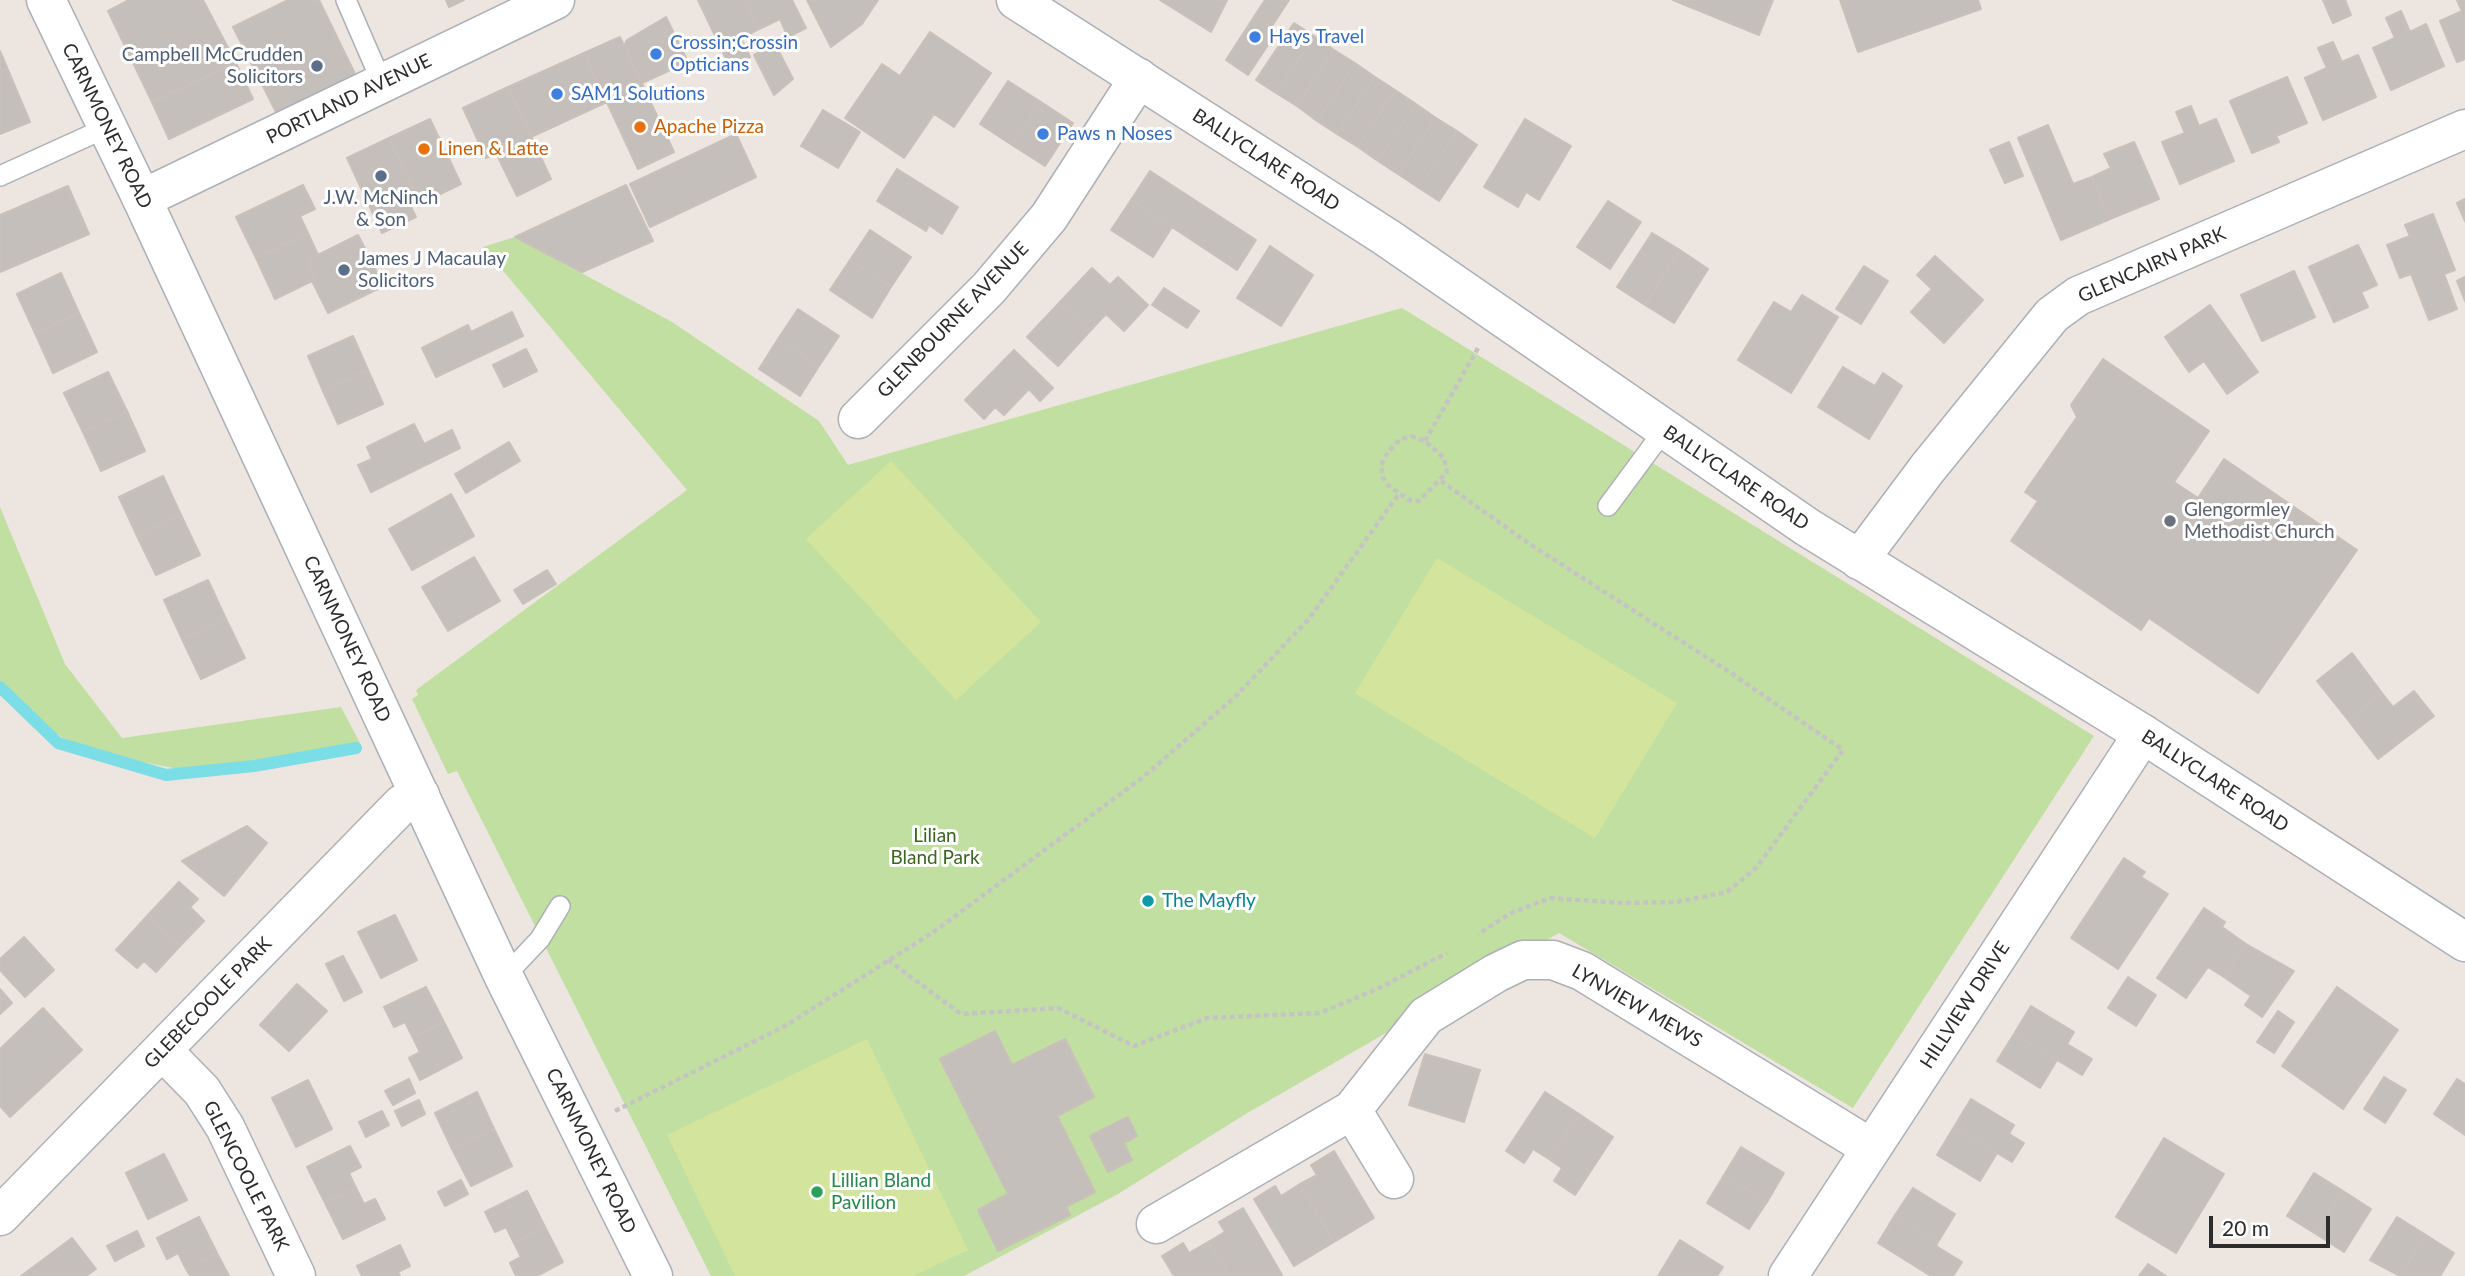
<!DOCTYPE html>
<html>
<head>
<meta charset="utf-8">
<style>
  body { margin:0 }
  #map { position:relative; width:2465px; height:1276px; overflow:hidden; background:#ede5e0; font-family:Lato,sans-serif }
  canvas { display:block }
  .scale { position:absolute; left:2209px; top:1216px; width:121px; height:32px; box-sizing:border-box; border:4px solid #2c2c2c; border-top:0; padding-left:9px; font-size:21px; line-height:24px; white-space:nowrap; color:#2c2c2c; -webkit-text-stroke:5px #fff; paint-order:stroke }
</style>
</head>
<body>
<div id="map">
<canvas width="2465" height="1276"></canvas>
<div class="scale">20 m</div>
</div>
<script>
const ctx = document.querySelector('canvas').getContext('2d');
ctx.lineJoin = 'round';
function paint(path, color) {
  ctx.fillStyle = color;
  ctx.fill(path, 'evenodd');
}
function poly(rows) {
  const path = new Path2D();
  for (const r of rows) {
    path.moveTo(r[0], r[1]);
    for (let i = 2; i < r.length; i += 2) path.lineTo(r[i], r[i + 1]);
  }
  return path;
}
function trace(path, color, width, dash) {
  ctx.strokeStyle = color;
  ctx.lineWidth = width;
  ctx.lineCap = dash ? 'butt' : 'round';
  ctx.setLineDash(dash || []);
  ctx.stroke(path);
}
function write(font, color, halo, rows, align = 'center') {
  ctx.font = font + ' Lato,sans-serif';
  ctx.lineWidth = 6;
  ctx.setLineDash([]);
  ctx.textBaseline = 'middle';
  ctx.strokeStyle = halo;
  ctx.fillStyle = color;
  for (const [text, x, y, turn = 0] of rows) {
    ctx.save();
    ctx.translate(x, y);
    ctx.rotate((+turn || 0) * Math.PI / 180);
    ctx.textAlign = isNaN(turn) ? turn : align;
    if (halo) ctx.strokeText(text, 0, 0);
    ctx.fillText(text, 0, 0);
    ctx.restore();
  }
}
const green = poly([
  [515,237,672,322,819,421,848,465,1402,308,2094,736,1853,1108,1559,933,1244,1115,1118,1194,964,1276,711,1276,457,771,448,774,412,699,418,695,416,690,687,490,483,247],
  [0,507,65,664,122,738,341,707,361,745,203,774,78,749,20,707,0,685]
]);
const pitch = poly([
  [891,461,1041,622,956,700,806,539],
  [1437,558,1677,703,1595,838,1355,693],
  [867,1039,968,1250,913,1276,735,1276,667,1135]
]);
const stream = poly([
  [0,687,58,743,166,775,254,766,356,748]
]);
const building = poly([
  [129,0,203,0,236,63,152,102,108,11,129,0],
  [288,0,319,0,357,78,279,118,233,27,288,0],
  [446,0,464,0,449,7,446,0],
  [698,0,745,0,759,29,741,38,750,57,730,67,698,0],
  [745,0,792,0,806,28,788,37,780,19,759,29,745,0],
  [807,0,878,0,862,24,831,47,807,0],
  [1160,0,1227,0,1211,32,1160,0],
  [1265,0,1289,0,1266,35,1272,39,1248,75,1226,60,1265,0],
  [1673,0,1773,0,1759,35,1673,0],
  [1840,0,1978,0,1981,9,1858,52,1840,0],
  [2323,0,2345,0,2351,15,2333,23,2323,0],
  [2457,0,2465,0,2465,59,2457,62,2440,21,2462,11,2457,0],
  [2401,11,2410,32,2426,24,2444,66,2391,90,2373,48,2395,38,2386,18,2401,11],
  [666,17,688,62,642,83,624,46,627,40,666,17],
  [1294,23,1314,36,1276,93,1256,80,1294,23],
  [930,32,991,73,954,127,934,114,904,158,845,118,882,64,900,76,930,32],
  [1314,36,1334,50,1297,106,1276,93,1314,36],
  [620,37,674,152,638,169,584,53,620,37],
  [2333,42,2342,62,2358,55,2376,97,2323,120,2305,78,2327,68,2318,48,2333,42],
  [775,44,793,79,774,95,754,55,775,44],
  [1334,50,1355,63,1317,121,1297,106,1334,50],
  [0,51,30,122,0,134,0,51],
  [584,53,607,102,531,137,508,87,584,53],
  [236,63,253,99,169,139,152,102,236,63],
  [1355,63,1375,77,1337,134,1317,121,1355,63],
  [1375,77,1395,90,1358,147,1337,134,1375,77],
  [2287,77,2307,123,2276,136,2279,142,2252,153,2230,101,2287,77],
  [1008,81,1041,102,1012,145,980,124,1008,81],
  [508,87,551,179,517,196,496,153,486,158,463,108,508,87],
  [1395,90,1416,104,1378,161,1358,147,1395,90],
  [1041,102,1073,123,1045,166,1012,145,1041,102],
  [1416,104,1436,118,1398,174,1378,161,1416,104],
  [2191,106,2199,126,2216,119,2234,161,2180,184,2162,142,2185,133,2176,112,2191,106],
  [823,110,860,132,838,168,801,146,823,110],
  [1436,118,1457,131,1419,188,1398,174,1436,118],
  [430,119,461,184,420,204,389,138,430,119],
  [1525,119,1571,146,1539,200,1526,192,1518,207,1484,187,1525,119],
  [2048,125,2073,184,2092,177,2110,219,2061,240,2018,138,2048,125],
  [1457,131,1477,145,1439,201,1419,188,1457,131],
  [736,134,756,177,650,227,630,184,736,134],
  [389,138,415,193,406,197,416,217,382,233,347,158,389,138],
  [2009,142,2023,176,2005,183,1990,150,2009,142],
  [2134,142,2159,199,2110,219,2092,177,2111,168,2104,154,2134,142],
  [897,169,958,207,942,234,929,225,926,231,877,201,897,169],
  [1150,171,1256,240,1237,270,1131,200,1150,171],
  [303,185,315,209,300,216,308,233,256,258,236,217,303,185],
  [626,185,653,241,582,272,515,237,626,185],
  [68,186,89,234,0,272,0,215,68,186],
  [2465,199,2465,221,2457,203,2465,199],
  [1131,200,1172,227,1153,257,1111,230,1131,200],
  [1608,201,1641,222,1610,269,1577,247,1608,201],
  [2433,214,2455,270,2444,274,2457,309,2429,320,2411,274,2400,278,2387,245,2410,236,2405,225,2433,214],
  [870,230,911,257,891,287,850,260,870,230],
  [308,233,318,255,308,260,316,279,275,299,256,258,308,233],
  [1652,233,1680,250,1645,305,1617,287,1652,233],
  [358,235,384,286,328,313,312,281,316,279,308,260,358,235],
  [2358,245,2377,285,2361,292,2368,307,2334,322,2309,267,2358,245],
  [1270,246,1313,275,1281,326,1237,298,1270,246],
  [1680,250,1708,269,1674,323,1645,305,1680,250],
  [1935,256,1983,300,1944,343,1911,312,1932,289,1917,275,1935,256],
  [850,260,891,287,872,318,830,290,850,260],
  [1864,266,1888,281,1861,324,1836,309,1864,266],
  [1092,268,1110,285,1118,277,1148,305,1124,331,1106,314,1090,331,1059,303,1092,268],
  [2294,271,2315,317,2262,341,2241,295,2294,271],
  [61,273,79,313,35,333,17,294,61,273],
  [2465,277,2465,301,2457,281,2465,277],
  [1164,288,1199,311,1187,328,1152,305,1164,288],
  [1802,295,1838,317,1791,393,1738,360,1774,302,1791,312,1802,295],
  [1059,303,1090,331,1058,366,1027,337,1059,303],
  [2210,305,2258,372,2227,394,2204,361,2189,372,2165,337,2210,305],
  [798,309,839,336,819,366,778,339,798,309],
  [512,312,523,336,436,377,422,348,468,325,471,332,512,312],
  [79,313,97,352,53,373,35,333,79,313],
  [353,336,368,370,323,391,308,356,353,336],
  [778,339,819,366,800,396,759,369,778,339],
  [526,349,537,371,504,387,493,365,526,349],
  [1014,350,1053,388,1040,401,1029,389,1004,415,995,407,984,419,965,400,1014,350],
  [2103,359,2209,431,2174,482,2198,498,2224,459,2357,550,2258,693,2149,618,2141,630,2011,541,2038,501,2025,492,2077,417,2071,405,2103,359],
  [1843,367,1875,386,1883,373,1902,386,1869,439,1818,407,1843,367],
  [368,370,383,404,338,424,323,391,368,370],
  [108,372,127,411,83,432,64,393,108,372],
  [127,411,145,451,101,471,83,432,127,411],
  [414,424,424,444,452,430,460,448,371,492,358,465,372,459,367,447,414,424],
  [509,442,520,461,466,493,455,474,509,442],
  [163,476,181,515,137,536,119,497,163,476],
  [451,494,474,536,412,570,389,529,451,494],
  [181,515,200,555,156,575,137,536,181,515],
  [474,557,500,601,448,631,422,587,474,557],
  [547,570,556,584,523,604,514,590,547,570],
  [208,580,226,619,182,639,164,600,208,580],
  [226,619,245,658,201,679,182,639,226,619],
  [2352,653,2382,693,2348,720,2317,681,2352,653],
  [2414,691,2434,716,2378,759,2348,720,2382,693,2393,707,2414,691],
  [247,826,267,843,224,896,182,861,247,826],
  [2124,858,2145,872,2141,877,2168,894,2118,969,2071,938,2124,858],
  [179,882,198,899,190,907,204,921,180,946,147,916,179,882],
  [2204,908,2225,922,2222,927,2246,944,2224,977,2208,967,2186,998,2157,978,2204,908],
  [395,915,417,960,381,978,358,932,395,915],
  [147,916,180,946,156,972,144,961,137,968,116,950,147,916],
  [24,937,54,970,25,997,0,970,0,959,24,937],
  [2246,944,2294,971,2262,1017,2245,1005,2251,996,2224,977,2246,944],
  [343,956,362,992,344,1001,326,964,343,956],
  [2128,977,2156,995,2136,1026,2108,1008,2128,977],
  [297,984,327,1011,289,1051,260,1025,297,984],
  [426,987,444,1022,413,1038,405,1022,394,1027,384,1007,426,987],
  [2337,987,2398,1030,2343,1109,2282,1066,2337,987],
  [0,989,12,1003,0,1014,0,989],
  [2031,1006,2074,1032,2067,1044,2092,1059,2082,1075,2014,1034,2031,1006],
  [43,1008,82,1050,10,1117,0,1106,0,1049,43,1008],
  [2278,1011,2294,1022,2274,1053,2257,1042,2278,1011],
  [444,1022,462,1058,420,1080,409,1058,420,1052,413,1038,444,1022],
  [995,1031,1012,1065,1065,1039,1094,1097,1057,1116,1095,1192,1066,1207,1070,1215,998,1251,978,1210,1008,1194,940,1059,995,1031],
  [2014,1034,2057,1060,2040,1088,1997,1061,2014,1034],
  [1425,1054,1480,1070,1464,1122,1409,1105,1425,1054],
  [2384,1077,2406,1090,2385,1123,2364,1109,2384,1077],
  [409,1079,415,1093,393,1105,385,1091,409,1079],
  [2457,1079,2465,1084,2465,1135,2434,1114,2457,1079],
  [308,1080,332,1129,296,1147,272,1098,308,1080],
  [477,1092,494,1129,452,1149,435,1113,477,1092],
  [1545,1092,1579,1114,1549,1159,1533,1149,1524,1163,1506,1151,1545,1092],
  [1971,1099,2014,1125,2009,1134,2024,1143,2012,1162,1954,1127,1971,1099],
  [419,1100,425,1114,402,1126,395,1111,419,1100],
  [382,1111,389,1125,366,1137,359,1122,382,1111],
  [1579,1114,1613,1137,1575,1195,1554,1181,1562,1168,1549,1159,1579,1114],
  [1128,1117,1137,1136,1124,1143,1132,1160,1108,1172,1090,1136,1128,1117],
  [1954,1127,1997,1153,1980,1181,1937,1155,1954,1127],
  [494,1129,512,1166,471,1186,452,1149,494,1129],
  [2164,1138,2224,1174,2176,1253,2116,1217,2164,1138],
  [350,1146,361,1167,349,1173,356,1188,325,1203,307,1167,350,1146],
  [1741,1147,1784,1173,1767,1202,1724,1175,1741,1147],
  [1334,1151,1374,1218,1334,1242,1300,1184,1317,1175,1311,1165,1334,1151],
  [164,1154,187,1200,148,1219,126,1173,164,1154],
  [2314,1173,2343,1191,2316,1234,2287,1216,2314,1173],
  [1724,1175,1767,1202,1749,1229,1707,1203,1724,1175],
  [461,1180,468,1194,445,1206,438,1192,461,1180],
  [1300,1184,1334,1242,1294,1266,1254,1199,1275,1186,1281,1196,1300,1184],
  [356,1188,364,1204,375,1199,385,1219,343,1239,325,1203,356,1188],
  [1913,1188,1955,1214,1938,1242,1895,1215,1913,1188],
  [527,1191,545,1227,514,1243,506,1227,495,1232,485,1212,527,1191],
  [2343,1191,2371,1209,2344,1252,2316,1234,2343,1191],
  [1243,1208,1282,1275,1280,1276,1229,1276,1208,1242,1225,1232,1219,1222,1243,1208],
  [1895,1215,1938,1242,1936,1246,1962,1262,1953,1276,1931,1276,1878,1243,1895,1215],
  [199,1217,217,1253,186,1269,178,1253,167,1259,157,1238,199,1217],
  [2397,1217,2426,1235,2400,1276,2370,1260,2397,1217],
  [545,1227,563,1262,537,1276,516,1276,510,1263,521,1257,514,1243,545,1227],
  [137,1231,144,1246,115,1261,107,1246,137,1231],
  [2426,1235,2454,1253,2440,1276,2400,1276,2426,1235],
  [72,1238,96,1269,86,1276,21,1276,72,1238],
  [1680,1240,1723,1267,1717,1276,1675,1276,1663,1268,1680,1240],
  [1208,1242,1229,1276,1174,1276,1162,1256,1183,1243,1189,1253,1208,1242],
  [400,1245,410,1266,398,1272,400,1276,362,1276,357,1266,400,1245],
  [217,1253,229,1276,190,1276,186,1269,217,1253],
  [2148,1264,2166,1276,2139,1276,2148,1264],
  [1663,1268,1675,1276,1658,1276,1663,1268]
]);
const path = poly([
  [1411,436,1425,441,1444,458,1447,472,1419,501,1409,500,1389,486,1383,478,1381,465,1388,452,1399,440,1411,436],
  [1425,441,1478,348],
  [1441,481,1528,543,1728,671,1843,750,1756,868,1727,892,1677,902,1621,903,1550,898,1511,913,1478,934],
  [888,960,961,1014,1058,1008,1134,1046,1207,1018,1320,1013,1375,990,1447,953],
  [615,1111,785,1026,935,931,1142,778,1236,696,1308,620,1399,494]
]);
const service = poly([
  [346,0,382,83],
  [0,176,108,127],
  [1608,506,1665,429],
  [504,977,540,939,560,906]
]);
const minor = poly([
  [142,199,555,0],
  [858,419,989,288,1049,217,1139,78],
  [1859,560,1927,469,2052,315,2078,296,2465,129],
  [162,1050,202,1091,225,1127,296,1276],
  [1352,1110,1394,1179],
  [0,1216,402,804,420,795],
  [1156,1224,1352,1110,1426,1016,1496,973,1523,960,1553,960,1582,971,1871,1148],
  [1788,1276,2143,734]
]);
const tertiary = poly([
  [46,0,142,199,504,977,653,1276]
]);
const secondary = poly([
  [1016,0,1386,237,1807,527,2143,734,2465,942]
]);
const markers = [
  [1255,37,7,"#3f7fe0"],
  [656,54,7,"#3f7fe0"],
  [317,66,7,"#5c6f8a"],
  [557,94,7,"#3f7fe0"],
  [640,127,7,"#e8710a"],
  [1043,134,7,"#3f7fe0"],
  [424,149,7,"#e8710a"],
  [381,176,7,"#5c6f8a"],
  [344,270,7,"#5c6f8a"],
  [2170,521,7,"#6b7280"],
  [1148,901,7,"#0f9aa8"],
  [817,1192,7,"#2e9e5b"]
];
const shopNames = [
  ["Hays Travel",1269,37],
  ["Crossin;Crossin",670,43],
  ["Opticians",670,65],
  ["SAM1 Solutions",571,94],
  ["Paws n Noses",1057,134]
];
const serviceNames = [
  ["Campbell McCrudden",303,55],
  ["Solicitors",303,77],
  ["J.W. McNinch",381,198,"center"],
  ["& Son",381,220,"center"],
  ["James J Macaulay",358,259,"left"],
  ["Solicitors",358,281,"left"]
];
const streetNames = [
  ["PORTLAND AVENUE",349,99,-26],
  ["CARNMONEY ROAD",107,126,64],
  ["BALLYCLARE ROAD",1266,160,33],
  ["GLENCAIRN PARK",2152,265,-24],
  ["GLENBOURNE AVENUE",953,320,-46],
  ["BALLYCLARE ROAD",1736,478,34],
  ["CARNMONEY ROAD",347,639,65],
  ["BALLYCLARE ROAD",2215,781,33],
  ["GLEBECOOLE PARK",208,1003,-46],
  ["HILLVIEW DRIVE",1965,1005,-57],
  ["LYNVIEW MEWS",1637,1006,30],
  ["CARNMONEY ROAD",591,1151,64],
  ["GLENCOOLE PARK",246,1176,63]
];
const foodNames = [
  ["Apache Pizza",654,127],
  ["Linen & Latte",438,149]
];
const worshipNames = [
  ["Glengormley",2184,510],
  ["Methodist Church",2184,532]
];
const parkNames = [
  ["Lilian",935,836],
  ["Bland Park",935,858]
];
const cultureNames = [
  ["The Mayfly",1162,901]
];
const leisureNames = [
  ["Lillian Bland",831,1181],
  ["Pavilion",831,1203]
];
paint(green, '#c1dfa0');
paint(pitch, '#d3e59d');
trace(stream, '#7bdde6', 12);
paint(building, '#c5bfbc');
trace(building, '#c8c0b9', 2);
trace(service, '#acb0b7', 22);
trace(minor, '#acb0b7', 41);
trace(tertiary, '#acb0b7', 41);
trace(secondary, '#acb0b7', 41);
trace(path, '#c4c4c4', 4.5, [5, 3.5]);
trace(service, '#fff', 19);
trace(minor, '#fff', 38);
trace(tertiary, '#fff', 38);
trace(secondary, '#fff', 38);
for (const [x, y, r, color] of markers) {
  const dot = new Path2D();
  dot.arc(x, y, r, 0, 2 * Math.PI);
  ctx.fillStyle = color;
  ctx.fill(dot);
  trace(dot, '#fff', 2.5);
}
write('19px', '#366cbe', '#fff', shopNames, 'left');
write('19px', '#4e5e75', '#fff', serviceNames, 'right');
write('19px', '#2c2c2c', '#fff', streetNames);
write('19px', '#c56008', '#fff', foodNames, 'left');
write('19px', '#5b616d', '#fff', worshipNames, 'left');
write('19px', '#3b6520', '#fff', parkNames);
write('19px', '#0d838f', '#fff', cultureNames, 'left');
write('19px', '#27864d', '#fff', leisureNames, 'left');
</script>
</body>
</html>
